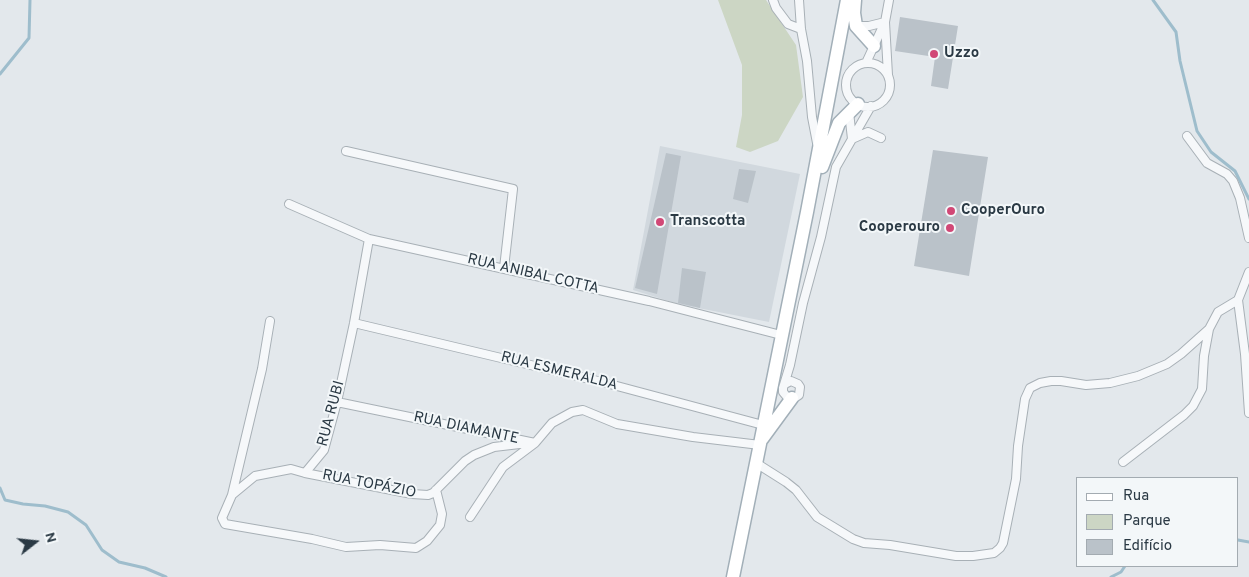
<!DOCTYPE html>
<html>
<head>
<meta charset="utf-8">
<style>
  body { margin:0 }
  #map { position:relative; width:1249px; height:577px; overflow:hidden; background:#e3e8ec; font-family:Overpass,sans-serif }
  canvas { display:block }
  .legend { position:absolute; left:1076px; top:477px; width:162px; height:90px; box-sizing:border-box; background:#f3f7f9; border:1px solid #a3abb1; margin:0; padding:6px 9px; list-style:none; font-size:15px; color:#2a3944 }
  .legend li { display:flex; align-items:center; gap:10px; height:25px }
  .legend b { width:25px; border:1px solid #a3abb1 }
  .north { position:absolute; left:10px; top:517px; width:50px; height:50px; -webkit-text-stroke:4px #f3f7f9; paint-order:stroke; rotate:74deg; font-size:14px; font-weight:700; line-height:20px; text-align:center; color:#2a3944 }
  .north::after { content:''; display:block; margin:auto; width:18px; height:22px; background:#2a3944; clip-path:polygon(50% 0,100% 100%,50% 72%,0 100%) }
</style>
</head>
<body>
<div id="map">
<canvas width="1249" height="577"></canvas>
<ul class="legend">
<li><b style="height:6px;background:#fff"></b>Rua</li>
<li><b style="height:14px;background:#ccd6c4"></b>Parque</li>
<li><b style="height:14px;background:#bac2c9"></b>Edifício</li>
</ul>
<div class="north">N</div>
</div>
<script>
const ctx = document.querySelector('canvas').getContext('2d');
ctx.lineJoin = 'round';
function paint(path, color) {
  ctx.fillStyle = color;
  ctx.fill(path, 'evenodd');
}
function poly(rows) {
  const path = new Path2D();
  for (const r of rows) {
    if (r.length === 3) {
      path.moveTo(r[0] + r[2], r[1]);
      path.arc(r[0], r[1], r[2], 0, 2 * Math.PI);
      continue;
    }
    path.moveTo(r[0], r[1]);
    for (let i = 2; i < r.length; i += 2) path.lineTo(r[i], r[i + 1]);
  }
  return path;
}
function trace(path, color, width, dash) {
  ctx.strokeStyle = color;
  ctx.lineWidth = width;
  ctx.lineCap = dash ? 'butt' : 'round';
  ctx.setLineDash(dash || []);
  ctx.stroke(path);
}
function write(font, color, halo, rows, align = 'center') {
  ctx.font = font + ' Overpass,sans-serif';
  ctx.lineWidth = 4;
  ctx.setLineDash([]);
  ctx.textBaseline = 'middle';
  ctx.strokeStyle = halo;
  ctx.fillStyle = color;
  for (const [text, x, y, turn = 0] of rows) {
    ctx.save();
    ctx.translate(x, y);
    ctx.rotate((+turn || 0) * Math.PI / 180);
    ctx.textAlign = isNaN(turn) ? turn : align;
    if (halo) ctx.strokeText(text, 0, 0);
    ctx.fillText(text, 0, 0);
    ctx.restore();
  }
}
const built = poly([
  [660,146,800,174,769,322,678,304,633,290]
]);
const green = poly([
  [718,0,766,0,796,45,803,97,778,141,750,152,736,147,742,115,742,65]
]);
const stream = poly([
  [1153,0,1176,32,1180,61,1197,131,1211,152,1235,171,1249,199],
  [0,74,29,38,30,0],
  [0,488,5,500,23,504,45,506,68,512,86,525,102,550,119,562,145,568,166,577],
  [1238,540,1249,542],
  [1111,577,1121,572,1125,566]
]);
const building = poly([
  [900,17,958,26,948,89,931,86,935,57,895,51],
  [933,150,988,157,969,276,914,266],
  [666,153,681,156,657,294,635,288],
  [739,169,756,171,748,203,733,199],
  [682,268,706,272,700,308,678,303]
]);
const street = poly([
  [773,0,776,8,788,24,801,29],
  [799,0,801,29,807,61,812,117,817,143],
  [856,26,869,26,885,22],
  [866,63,884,24],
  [868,85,22],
  [888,75,885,22,889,0],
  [849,112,852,139],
  [1187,136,1207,163,1227,174,1233,181,1240,198,1249,238],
  [852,139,868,132,881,138],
  [346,151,513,189,504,268],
  [289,204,369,239,649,301,781,335],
  [369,239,354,323,337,402,324,450,305,473,291,469,255,476,232,495,222,518,225,524,312,539,346,547,380,545,416,548,427,541,440,525,442,514,436,490],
  [1249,272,1238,300,1245,354,1249,413],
  [354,323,602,382,763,425],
  [785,384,791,381,798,384,800,387,799,395,796,397,788,398,783,392,783,388,790,365,803,303,821,237,836,167,871,106],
  [337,402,535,443,552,423,572,412,583,410,617,424,693,437,760,445],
  [1123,462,1184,415,1193,406,1202,389,1204,356,1209,329,1218,312,1238,300],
  [756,463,786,482,796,490,817,517,853,539,864,543,890,545,956,556,973,556,994,553,1000,548,1003,543,1016,479,1018,446,1025,399,1030,388,1040,383,1051,381,1061,381,1086,385,1110,383,1138,376,1167,364,1181,354,1209,329],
  [305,473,412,494,428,495,433,493,465,461,474,455,494,447,528,443],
  [232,495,262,369,270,321],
  [470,517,503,467,535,443]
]);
const primary = poly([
  [855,0,854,13,856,26,874,46],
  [822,167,839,123,858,104],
  [762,439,792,398],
  [733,577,807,212,847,0]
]);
const markers = [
  [934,54,5,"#d14876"],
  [951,211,5,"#d14876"],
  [660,222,5,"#d14876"],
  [950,228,5,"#d14876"]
];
const poiNames = [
  ["Uzzo",944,54],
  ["CooperOuro",961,211],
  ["Transcotta",670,222],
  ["Cooperouro",940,228,"right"]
];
const streetNames = [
  ["RUA ANIBAL COTTA",533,275,13],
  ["RUA ESMERALDA",559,372,14],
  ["RUA RUBI",332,414,-75],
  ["RUA DIAMANTE",466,429,12],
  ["RUA TOPÁZIO",369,485,11]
];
paint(built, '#d1d8de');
paint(green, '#ccd6c4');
trace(stream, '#9ebdcc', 3);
paint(building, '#bac2c9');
trace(street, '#a8b0b6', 10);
trace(primary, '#a2afb8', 15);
trace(street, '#f6f8fa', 8);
trace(primary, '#fff', 12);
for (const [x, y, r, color] of markers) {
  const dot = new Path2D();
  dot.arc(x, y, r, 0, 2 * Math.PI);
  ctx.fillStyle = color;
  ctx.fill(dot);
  trace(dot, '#f3f7f9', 2);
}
write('bold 15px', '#2a3944', '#f3f7f9', poiNames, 'left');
write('15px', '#2a3944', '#f3f7f9', streetNames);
</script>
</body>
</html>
